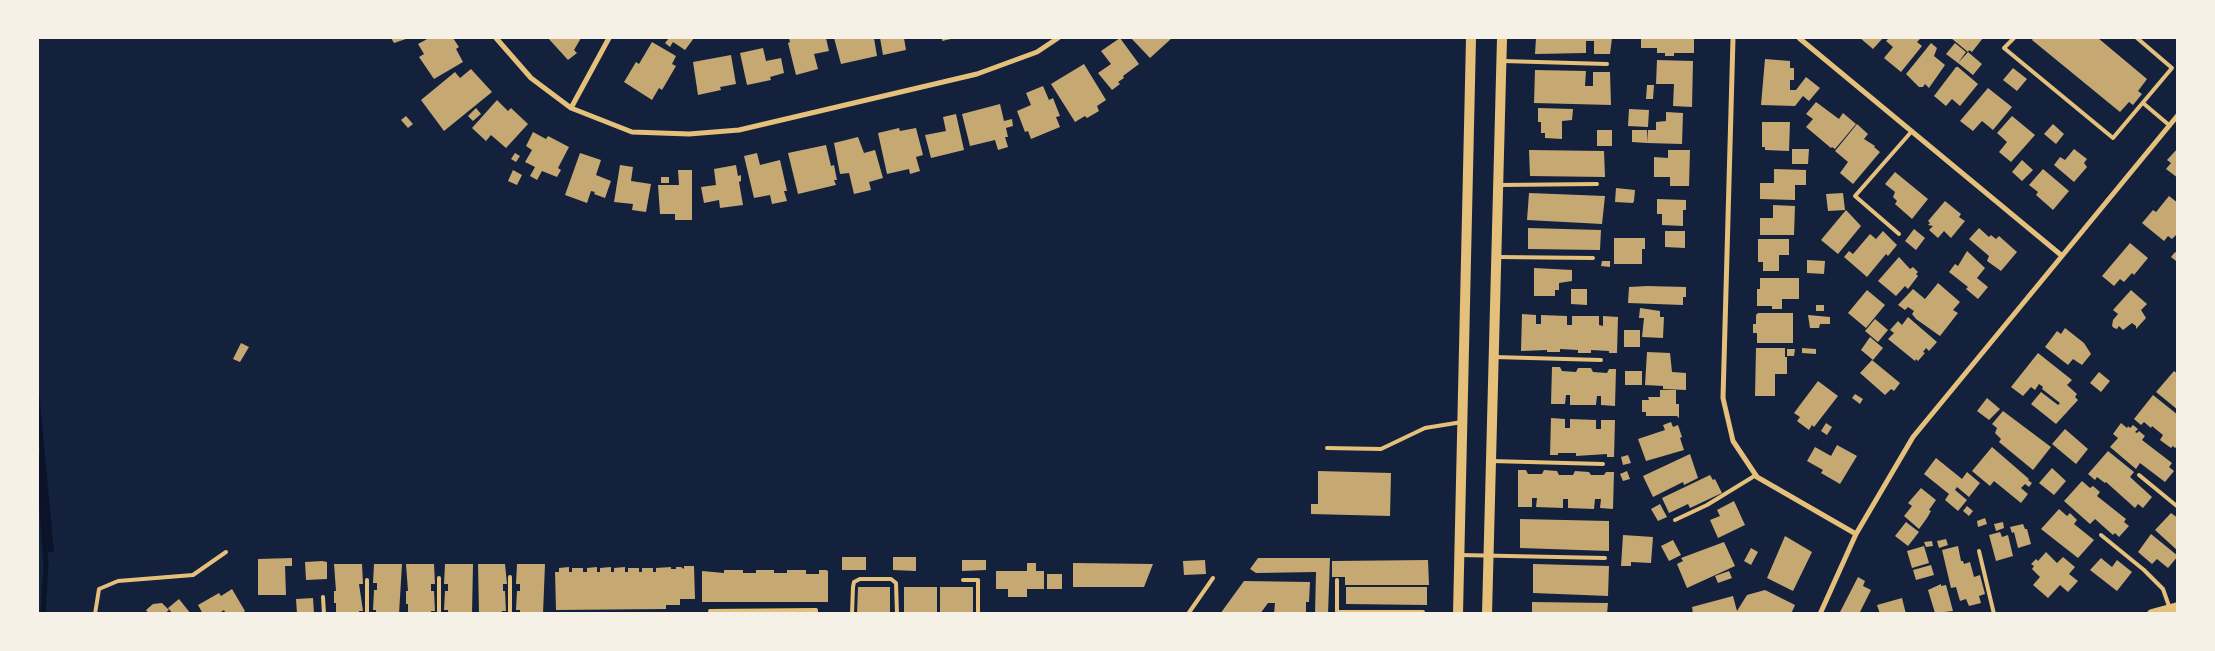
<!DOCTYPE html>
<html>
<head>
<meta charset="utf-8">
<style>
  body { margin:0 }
  #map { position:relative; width:2215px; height:651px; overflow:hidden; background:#14213d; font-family:Ubuntu,sans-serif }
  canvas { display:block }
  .frame { position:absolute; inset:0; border:39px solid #f6f1e7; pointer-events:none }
</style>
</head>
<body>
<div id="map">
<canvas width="2215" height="651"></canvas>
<div class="frame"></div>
</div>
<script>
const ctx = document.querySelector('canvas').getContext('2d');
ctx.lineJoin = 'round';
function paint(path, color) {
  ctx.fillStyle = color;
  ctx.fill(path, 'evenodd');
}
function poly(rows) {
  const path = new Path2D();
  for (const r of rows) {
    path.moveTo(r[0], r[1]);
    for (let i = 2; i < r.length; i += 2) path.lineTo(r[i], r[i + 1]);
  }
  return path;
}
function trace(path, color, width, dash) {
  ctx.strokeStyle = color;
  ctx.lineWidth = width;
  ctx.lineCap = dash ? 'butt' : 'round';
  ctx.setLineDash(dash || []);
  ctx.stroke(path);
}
const water = poly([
  [38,389,40,401,54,552,48,552,38,428]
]);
const stream = poly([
  [38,455,46,565,43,614]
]);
const building = poly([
  [391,38,409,38,394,43],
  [429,38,453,38,459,47,456,49,463,62,434,79,419,57,424,54,418,44],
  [548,38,581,38,574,50,577,53,568,60],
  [669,38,694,38,685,50,673,42,670,47,665,43],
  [789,38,826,38,829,51,814,54,818,69,796,75,788,43,790,42],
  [834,38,874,38,877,56,841,64],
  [880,38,904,38,906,50,883,55],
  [942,38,955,38,942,41],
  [1120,38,1139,64,1123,76,1124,78,1118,82,1120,84,1112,90,1098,73,1111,64,1101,51],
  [1131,38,1172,38,1150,58],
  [1536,38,1612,38,1610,54,1594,54,1594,41,1586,41,1586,53,1535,54],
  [1641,38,1694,38,1694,53,1674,53,1674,56,1665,56,1665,53,1657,53,1657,48,1641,48],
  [1860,38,1883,38,1873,49],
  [1889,38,1921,38,1917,42,1922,46,1901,72,1884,58,1893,47,1886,41],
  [1951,38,1983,38,1972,52,1969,50,1968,52],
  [2033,38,2098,38,2147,79,2138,91,2142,94,2133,105,2129,102,2120,112,2032,40],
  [652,42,676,56,672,64,676,66,662,90,659,88,652,100,624,82,636,62,639,64],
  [1931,43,1937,48,1934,56,1945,65,1929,88,1925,84,1923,87,1919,87,1906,74],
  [1955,43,1966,52,1958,63,1946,54],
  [763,48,766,61,781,58,784,73,770,77,771,80,747,85,740,53],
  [1968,52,1982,64,1973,75,1958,63],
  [731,55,736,84,720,87,721,90,698,95,693,62],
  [1765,59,1790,61,1790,68,1794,68,1794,80,1790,80,1790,90,1796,90,1806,77,1820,88,1809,101,1803,96,1795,106,1761,105],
  [1657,60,1693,61,1692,107,1673,106,1674,84,1656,84],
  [1084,64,1106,100,1097,106,1099,111,1087,118,1085,116,1075,122,1051,84],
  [1956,67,1958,67,1978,84,1960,106,1952,99,1946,106,1934,96],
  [2013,68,2027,79,2017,91,2003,80],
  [471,69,492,92,444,131,421,100,455,72,460,78],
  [1535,70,1586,71,1585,86,1593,86,1593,72,1610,72,1611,105,1534,103],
  [1647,85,1654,85,1653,99,1646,99],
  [1043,86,1049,100,1053,98,1060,116,1056,117,1060,127,1031,139,1028,131,1025,132,1017,111,1031,105,1026,93],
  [1988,88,2012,107,1993,130,1982,121,1973,131,1960,121],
  [497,100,508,111,511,108,528,124,506,148,491,135,486,141,472,128],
  [1816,102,1839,119,1843,113,1856,124,1835,149,1832,147,1831,148,1806,127,1813,119,1806,114],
  [1000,104,1004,121,1012,119,1013,126,1006,128,1008,137,1005,137,1008,147,998,150,995,140,970,146,962,114],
  [476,108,481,114,473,121,468,116],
  [1538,108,1573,109,1572,120,1562,121,1562,139,1545,138,1545,133,1541,133,1541,122,1538,122],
  [1629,109,1649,110,1648,127,1628,126],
  [1666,112,1683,113,1682,144,1647,143,1648,130,1656,130,1656,122,1666,121],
  [956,114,964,150,931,158,925,135,946,131,943,117],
  [406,116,413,124,408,128,401,120],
  [2012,116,2035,135,2011,162,1999,152,2007,142,1997,133],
  [1762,122,1790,122,1789,151,1765,150,1765,147,1762,147],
  [1857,124,1868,134,1864,139,1875,146,1874,147,1880,152,1853,184,1840,173,1848,162,1835,151],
  [2053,124,2064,134,2056,144,2044,134],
  [899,128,900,131,916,128,923,155,916,157,920,171,910,174,909,169,887,174,878,133],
  [1597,130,1612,130,1612,146,1597,146],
  [1632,130,1647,130,1647,143,1632,142],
  [533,132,546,139,548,136,569,147,558,168,561,170,557,177,542,171,537,180,530,176,535,167,525,162,532,150,526,146],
  [858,137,864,153,875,150,883,178,869,182,871,190,854,194,849,173,840,174,834,143],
  [826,145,831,166,834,165,837,180,834,180,836,185,798,194,788,153],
  [2178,148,2178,178,2166,169,2171,163,2167,160],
  [1792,149,1809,149,1808,164,1792,164],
  [2074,149,2087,159,2084,163,2087,167,2074,182,2054,165,2060,157,2065,160],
  [1529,150,1604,151,1605,177,1530,176],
  [1668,150,1690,150,1689,186,1670,186,1670,177,1654,177,1654,157,1668,158],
  [515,153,520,156,516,162,511,159],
  [580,153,601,160,596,175,611,181,605,198,594,194,595,192,591,191,587,203,565,195],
  [757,153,760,165,780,160,787,191,784,191,787,201,772,204,770,195,754,198,744,156],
  [2022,160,2033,170,2022,181,2012,172],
  [620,165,633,167,631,181,651,184,646,212,632,210,633,204,614,202],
  [736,165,738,176,741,175,741,181,739,182,743,205,720,208,719,200,704,203,701,187,716,185,714,169],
  [1774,169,1806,170,1806,185,1795,185,1795,200,1760,199,1760,183,1774,183],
  [2043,169,2069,191,2053,210,2036,195,2038,192,2029,185],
  [513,170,522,175,517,185,508,181],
  [678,170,692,170,692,220,675,220,675,214,660,214,658,185,679,185],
  [1895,172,1928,199,1912,219,1895,204,1897,201,1893,197,1895,192,1885,184],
  [661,177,669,177,669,183,661,183],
  [1616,188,1635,190,1634,201,1633,203,1615,202],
  [1529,193,1605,196,1602,224,1527,220],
  [1843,193,1845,210,1828,211,1826,194],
  [2169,196,2178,203,2178,233,2172,239,2168,236,2164,241,2142,223,2153,210,2156,212],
  [1657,199,1686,200,1686,210,1683,210,1683,226,1662,225,1662,214,1657,214],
  [1945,201,1961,214,1959,217,1965,221,1951,238,1944,231,1938,238,1929,230,1933,226,1928,225,1930,223,1928,221],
  [1773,205,1795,206,1794,235,1760,235,1760,218,1773,218],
  [1846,210,1861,226,1838,254,1821,240],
  [1528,228,1601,230,1600,250,1528,249],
  [1979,228,1989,237,1991,235,1996,239,1999,236,2017,252,2001,271,1987,261,1989,256,1969,239],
  [1914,229,1925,238,1916,250,1905,241],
  [1665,231,1685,231,1685,248,1665,247],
  [1883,231,1897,245,1888,256,1886,254,1867,277,1844,257,1849,251,1853,254,1870,234,1876,239],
  [1614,238,1645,238,1645,249,1642,249,1642,264,1614,264],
  [1758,239,1789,239,1789,255,1779,255,1779,271,1763,271,1763,262,1758,262],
  [2130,243,2148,258,2134,275,2132,273,2124,282,2120,279,2114,286,2102,276],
  [1967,251,1985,268,1977,278,1988,287,1978,299,1966,289,1968,287,1949,272,1955,264,1958,266],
  [2175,252,2178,254,2176,261,2171,257],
  [1899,257,1910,269,1913,267,1918,272,1916,274,1918,276,1908,289,1905,286,1896,296,1878,281],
  [1807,260,1825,261,1824,274,1807,273],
  [1602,261,1610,261,1610,267,1601,266],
  [1534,268,1572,270,1572,281,1559,283,1559,290,1555,290,1555,296,1534,296],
  [1760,278,1799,278,1799,299,1782,299,1782,309,1772,309,1772,306,1757,306,1757,289,1760,289],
  [1938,283,1960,302,1953,310,1958,313,1940,336,1916,319,1912,314,1914,311,1908,307,1905,310,1898,305,1913,289,1925,299],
  [1647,286,1686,287,1686,297,1683,297,1683,305,1628,303,1629,287],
  [1571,289,1587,289,1587,305,1571,304],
  [1867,290,1885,305,1866,328,1848,313],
  [2131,290,2147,304,2141,310,2146,318,2136,329,2136,326,2132,323,2123,330,2119,326,2117,329,2114,328,2112,326,2113,320,2118,314,2113,310],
  [1816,305,1824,305,1824,311,1816,311],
  [1640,308,1660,311,1660,317,1664,317,1663,338,1642,337,1644,318,1639,318],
  [1758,313,1793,313,1793,343,1757,343,1757,333,1753,333,1753,324,1756,324,1756,315],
  [1522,314,1536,315,1536,324,1541,324,1541,315,1567,316,1567,325,1572,325,1572,316,1599,316,1599,325,1603,326,1603,316,1618,317,1617,353,1609,353,1609,351,1591,350,1591,353,1578,353,1578,350,1560,349,1560,352,1547,352,1547,350,1521,351],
  [1808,315,1830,317,1830,324,1820,324,1819,328,1810,328],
  [1908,317,1937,342,1929,351,1926,348,1923,352,1925,353,1918,361,1916,359,1915,361,1888,339,1894,333,1890,330,1898,321,1902,325],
  [1875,319,1888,330,1878,342,1865,331],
  [2065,328,2084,343,2091,354,2082,365,2073,359,2068,365,2045,347,2057,331,2061,334],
  [1624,330,1640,330,1640,347,1624,347],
  [1870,337,1883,348,1873,360,1861,350],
  [241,343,249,347,240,362,233,359],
  [1756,348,1785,348,1785,357,1787,357,1787,374,1775,374,1775,396,1755,396],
  [1802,348,1816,349,1816,354,1802,353],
  [1787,349,1795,349,1794,356,1787,356],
  [1647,352,1670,353,1672,372,1686,373,1686,390,1663,389,1663,386,1645,385],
  [2038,353,2072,380,2067,385,2077,394,2075,397,2078,400,2056,424,2031,404,2041,392,2058,405,2060,403,2042,389,2043,387,2039,384,2035,390,2031,387,2023,396,2011,387],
  [1872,360,1900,383,1894,391,1891,389,1885,395,1860,373],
  [1552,367,1560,367,1562,371,1576,372,1578,368,1591,368,1593,372,1607,373,1609,369,1616,369,1615,406,1601,405,1601,396,1597,396,1596,405,1570,405,1570,395,1566,395,1565,404,1551,404],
  [1625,371,1642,371,1642,385,1625,385],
  [2174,371,2178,374,2178,410,2156,392],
  [2099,372,2110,381,2101,392,2090,383],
  [1818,381,1838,396,1814,427,1812,425,1809,430,1797,421,1800,417,1794,413],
  [1660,390,1676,390,1676,404,1679,404,1679,418,1677,416,1646,416,1646,412,1642,412,1642,400,1649,400,1648,397,1660,397],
  [1855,394,1863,399,1860,404,1852,398],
  [2153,395,2178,415,2178,446,2175,448,2173,446,2171,448,2160,440,2163,435,2152,426,2151,428,2144,422,2141,425,2134,419],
  [1987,398,2000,409,1989,420,1977,411],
  [2003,411,2051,447,2033,470,1999,442,2001,439,1995,433,1997,428,1992,424],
  [1551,418,1565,419,1565,428,1570,428,1570,419,1596,420,1596,429,1601,429,1601,420,1615,420,1614,457,1607,457,1607,454,1576,456,1576,453,1558,453,1558,455,1550,455],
  [1671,422,1673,427,1678,425,1682,437,1680,438,1684,450,1646,461,1638,439,1665,430,1663,425],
  [1826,423,1832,427,1827,435,1821,431],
  [2121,423,2127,428,2128,426,2130,428,2133,425,2138,429,2135,432,2137,433,2139,431,2145,436,2142,440,2172,463,2169,467,2174,471,2165,482,2140,463,2136,469,2110,447,2118,438,2113,434],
  [2065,429,2088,449,2076,464,2052,444],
  [1837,445,1857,456,1840,484,1821,473,1823,470,1807,461,1815,447,1831,456],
  [1992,447,2029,479,2028,480,2032,483,2029,487,2025,484,2021,488,2028,494,2021,503,1994,481,1990,486,1972,471],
  [2108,451,2134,472,2130,477,2152,497,2143,508,2138,504,2135,508,2106,482,2105,483,2097,477,2095,480,2088,474],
  [1690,454,1698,478,1684,485,1683,482,1653,497,1643,476],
  [1628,455,1631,463,1623,465,1621,457],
  [1936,458,1962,479,1967,472,1980,483,1969,497,1957,487,1955,490,1967,500,1958,511,1945,500,1949,494,1924,474],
  [2052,468,2066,481,2054,495,2039,483],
  [1518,470,1526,470,1528,474,1542,474,1544,470,1557,471,1559,475,1573,475,1575,471,1589,472,1591,475,1604,475,1606,472,1614,472,1613,509,1600,508,1601,499,1595,499,1594,509,1568,508,1568,499,1563,499,1563,508,1536,507,1537,498,1532,498,1532,507,1518,507],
  [1318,471,1391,473,1390,516,1311,514,1311,504,1318,504],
  [1627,471,1630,479,1623,481,1620,474],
  [1710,475,1713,480,1715,479,1722,493,1690,508,1688,504,1669,513,1662,498],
  [2082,481,2090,488,2093,486,2100,492,2097,496,2126,519,2124,522,2129,526,2119,537,2115,533,2113,535,2095,519,2090,524,2064,501],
  [1921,488,1936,500,1929,510,1931,511,1927,518,1919,529,1904,516,1912,506,1908,503],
  [1734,501,1745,525,1718,538,1710,520,1720,516,1717,510],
  [1660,504,1667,517,1658,521,1651,509],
  [1967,506,1973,511,1969,516,1963,511],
  [2059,509,2067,516,2070,513,2077,520,2074,524,2094,540,2078,558,2041,529],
  [2171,513,2178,518,2178,551,2155,530],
  [1985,518,1987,524,1978,527,1977,521],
  [1520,519,1609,521,1609,551,1520,548],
  [1906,522,1919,532,1908,546,1895,536],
  [2003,522,2004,528,1996,531,1994,524],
  [2023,524,2025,529,2027,529,2031,544,2018,548,2014,532,2012,533,2010,527],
  [2000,532,2002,537,2008,535,2013,556,1996,561,1989,535],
  [2151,534,2178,556,2168,568,2157,559,2152,564,2138,552],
  [1623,535,1653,537,1651,563,1631,562,1631,566,1621,566],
  [1785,536,1812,552,1793,591,1767,578],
  [1946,539,1948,545,1939,548,1937,541],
  [1673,540,1681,555,1669,561,1661,546],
  [1932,541,1933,546,1926,547,1924,542],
  [1724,542,1735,566,1687,588,1677,564,1683,561,1681,558],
  [1924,546,1929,563,1912,568,1907,551],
  [1958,546,1961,561,1963,561,1964,564,1970,562,1974,577,1980,575,1985,594,1979,596,1981,603,1969,606,1966,599,1960,601,1956,587,1951,588,1942,550],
  [1751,548,1758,552,1751,565,1744,561],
  [2046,552,2057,563,2063,557,2075,567,2069,574,2078,581,2068,592,2060,585,2048,598,2033,585,2040,577,2032,569,2034,566,2031,564,2036,559,2038,561],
  [842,557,866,557,866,570,842,570],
  [893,557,916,557,916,571,893,570],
  [292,558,292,566,285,566,286,595,258,595,258,559],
  [1258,558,1330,558,1328,614,1315,614,1316,572,1256,573,1250,569],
  [2101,558,2112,567,2117,560,2132,572,2117,591,2090,570],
  [962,560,986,560,986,570,962,571],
  [1205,560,1206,574,1184,575,1183,561],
  [1428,560,1429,585,1345,585,1345,577,1332,577,1332,561],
  [322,561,327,562,327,579,306,580,305,562],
  [1027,563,1036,563,1036,571,1044,571,1044,589,1027,589,1027,597,1008,597,1008,589,996,589,996,571,1027,571],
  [1073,563,1153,564,1144,587,1073,587],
  [334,564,362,564,363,584,359,584,363,611,359,611,359,614,336,614,336,603,334,603,334,591,336,591],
  [374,564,402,564,399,614,376,614,376,610,373,610,374,590,377,590,377,583,373,583],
  [406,564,434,564,435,584,431,584,431,591,434,591,435,611,431,611,431,614,408,614,408,604,406,604,406,591,408,591],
  [445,564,473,564,472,614,448,614,448,610,444,610,445,591,448,591,448,584,444,584],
  [478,564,505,564,507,584,503,584,503,591,505,591,506,611,502,611,502,614,479,614],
  [517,564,545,564,543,614,520,614,520,610,516,610,517,591,520,591,520,584,516,584],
  [1533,564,1609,566,1608,596,1533,593],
  [1931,565,1934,575,1916,580,1913,570],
  [684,566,694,566,695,599,680,599,680,605,666,605,666,609,556,610,555,572,559,572,559,568,569,567,569,572,572,572,572,568,583,568,583,572,587,572,587,568,597,567,597,572,600,572,600,568,611,567,611,572,614,572,614,568,625,567,625,572,628,572,628,568,639,568,639,572,642,572,642,568,653,568,653,572,656,572,656,568,671,567,671,569,676,569,676,567,681,567,684,569],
  [724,570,743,570,743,573,756,573,756,570,774,570,774,573,787,573,787,570,806,570,806,574,819,574,819,570,826,570,828,571,828,602,702,602,702,571,724,573],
  [1729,571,1732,578,1718,583,1715,576],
  [1047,574,1062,574,1062,589,1047,589],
  [1858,577,1865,581,1863,586,1871,590,1859,614,1839,614],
  [1244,581,1310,582,1309,602,1306,602,1306,614,1274,614,1275,603,1268,603,1260,614,1220,614],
  [1941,584,1941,586,1946,585,1953,611,1935,613,1928,590],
  [858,587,890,587,890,614,857,614],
  [904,587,937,587,937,614,904,614],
  [940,587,973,587,973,614,940,614],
  [1346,587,1427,587,1427,605,1346,604],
  [232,589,245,611,241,614,226,614,224,610,218,614,203,614,198,605,219,593,221,596],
  [1765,590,1795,605,1791,614,1693,614,1692,607,1733,596,1737,611,1747,595],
  [313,598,314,614,297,614,296,599],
  [1902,598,1906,614,1880,614,1877,605],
  [179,599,191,614,173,614,168,608],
  [1532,602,1608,603,1607,614,1532,614],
  [162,603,169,610,164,614,149,614,146,610,153,604]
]);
const service = poly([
  [2014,38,2004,48,2113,138,2172,68,2137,38],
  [1503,61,1607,64],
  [2143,103,2169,125],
  [1500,185,1597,184],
  [1899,234,1855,196,1912,131],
  [1498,257,1593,258],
  [1494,357,1601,360],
  [1327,448,1381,449,1425,428,1462,422],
  [1491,461,1603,464],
  [2139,475,2178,507],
  [1675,520,1707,505,1756,475],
  [2101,535,2144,570,2163,589,2170,609],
  [1979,551,1994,614],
  [1460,555,1605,558],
  [510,577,510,614],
  [367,580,367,614],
  [963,580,978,580,978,614],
  [323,597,324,614],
  [710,611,816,610,816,614],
  [1337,612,1423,612],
  [95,614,99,589,118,581,193,575,226,552],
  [439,614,439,578],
  [852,614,853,587,854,582,860,579,891,579,896,583,897,614],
  [1188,614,1213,578],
  [1337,614,1337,580]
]);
const minor = poly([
  [496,38,531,78,571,108,632,132,689,134,739,130,977,74,1037,52,1058,38],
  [1733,38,1723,398,1733,441,1757,477,1856,534],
  [1799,38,2061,255],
  [571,108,609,38],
  [1820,614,1856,534,1913,437,2178,115]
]);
const secondary = poly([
  [1458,614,1471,38],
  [1487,614,1502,38],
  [2152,614,2178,607]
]);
paint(water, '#0b132b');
trace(stream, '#0b132b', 5);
paint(building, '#c6a872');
trace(service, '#e5c07b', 4);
trace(minor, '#e5c07b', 5);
trace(secondary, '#e5c07b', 10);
</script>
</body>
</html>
